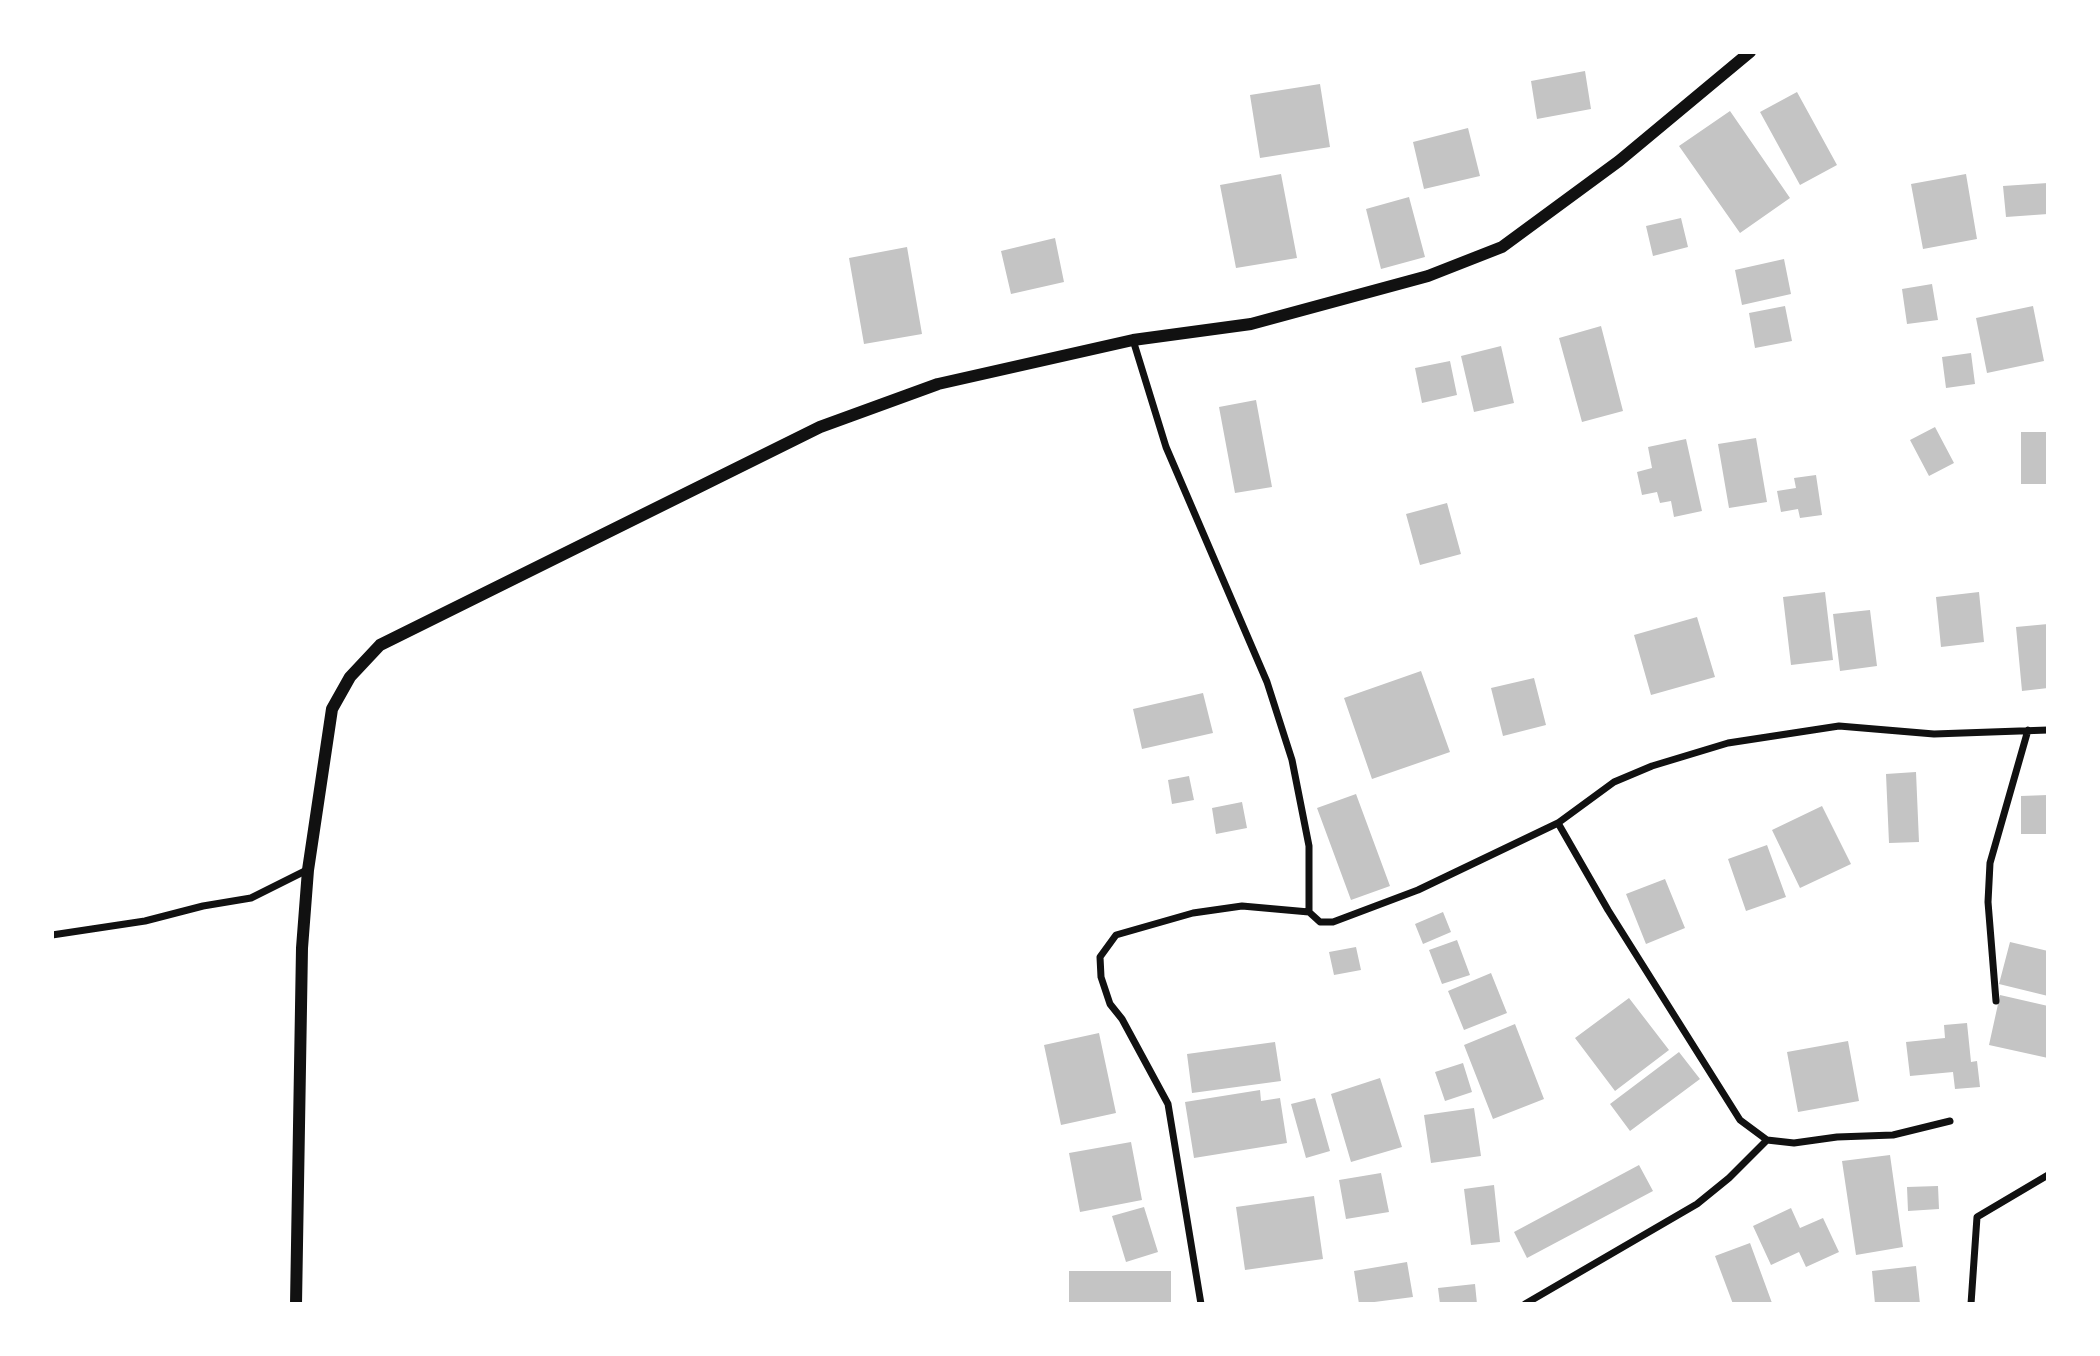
<!DOCTYPE html>
<html>
<head>
<meta charset="utf-8">
<style>
  body { margin:0 }
  #map { position:relative; width:2100px; height:1356px; overflow:hidden; background:#fff; font-family:Rubik,sans-serif }
  canvas { display:block }
  .frame { position:absolute; inset:0; border:54px solid #fff; pointer-events:none }
</style>
</head>
<body>
<div id="map">
<canvas width="2100" height="1356"></canvas>
<div class="frame"></div>
</div>
<script>
const ctx = document.querySelector('canvas').getContext('2d');
ctx.lineJoin = 'round';
function paint(path, color) {
  ctx.fillStyle = color;
  ctx.fill(path, 'evenodd');
}
function poly(rows) {
  const path = new Path2D();
  for (const r of rows) {
    path.moveTo(r[0], r[1]);
    for (let i = 2; i < r.length; i += 2) path.lineTo(r[i], r[i + 1]);
  }
  return path;
}
function trace(path, color, width, dash) {
  ctx.strokeStyle = color;
  ctx.lineWidth = width;
  ctx.lineCap = dash ? 'butt' : 'round';
  ctx.setLineDash(dash || []);
  ctx.stroke(path);
}
const building = poly([
  [1585,71,1591,109,1537,119,1531,81],
  [1320,84,1330,147,1260,158,1250,95],
  [1797,92,1837,165,1800,185,1760,112],
  [1730,111,1790,198,1740,233,1679,146],
  [1468,128,1480,176,1424,189,1413,142],
  [1281,174,1297,258,1236,268,1220,185],
  [1966,174,1977,239,1923,249,1911,184],
  [2048,183,2048,214,2006,217,2003,186],
  [1409,197,1425,257,1381,269,1366,209],
  [1681,218,1688,247,1653,256,1646,226],
  [1055,238,1064,282,1011,294,1001,251],
  [907,247,922,334,864,344,849,258],
  [1784,259,1791,294,1742,305,1735,270],
  [1932,284,1938,320,1907,324,1902,289],
  [1785,306,1792,341,1755,348,1749,313],
  [2033,306,2044,361,1987,373,1976,318],
  [1601,326,1623,411,1582,422,1559,338],
  [1501,346,1514,403,1474,412,1461,356],
  [1971,353,1975,384,1946,388,1942,357],
  [1450,361,1457,395,1422,403,1415,368],
  [1256,400,1272,487,1235,493,1219,407],
  [1935,427,1954,463,1929,476,1910,440],
  [2021,432,2048,432,2048,484,2021,484],
  [1756,438,1767,502,1729,508,1718,444],
  [1686,439,1702,511,1674,517,1671,501,1660,503,1657,492,1642,495,1637,472,1652,468,1648,447],
  [1816,475,1822,515,1800,518,1798,509,1781,512,1777,491,1796,488,1794,478],
  [1447,503,1461,554,1420,565,1406,514],
  [1825,592,1833,660,1791,665,1783,597],
  [1979,592,1984,642,1941,647,1936,597],
  [1870,610,1877,666,1840,671,1833,614],
  [1697,617,1715,677,1651,695,1634,635],
  [2048,624,2048,688,2022,691,2016,627],
  [1421,671,1450,752,1372,779,1344,698],
  [1534,678,1546,725,1503,736,1491,688],
  [1203,693,1213,733,1142,749,1133,709],
  [1916,772,1919,842,1889,843,1886,774],
  [1189,776,1194,800,1172,804,1168,780],
  [1356,794,1390,886,1351,900,1317,808],
  [2048,795,2048,834,2021,834,2021,796],
  [1242,802,1247,828,1216,834,1212,808],
  [1822,806,1851,864,1800,888,1772,830],
  [1767,845,1786,897,1746,911,1728,859],
  [1665,879,1685,928,1646,944,1626,894],
  [1443,912,1451,932,1423,944,1415,924],
  [1457,940,1470,975,1442,984,1429,950],
  [2010,942,2048,951,2048,996,1999,984],
  [1356,947,1361,970,1334,975,1329,952],
  [1491,973,1507,1013,1464,1030,1448,991],
  [2000,995,2048,1006,2048,1058,1989,1045],
  [1629,998,1669,1050,1615,1091,1575,1038],
  [1967,1023,1971,1062,1977,1061,1980,1087,1955,1089,1953,1072,1910,1076,1906,1042,1945,1038,1944,1025],
  [1515,1024,1544,1099,1493,1119,1464,1045],
  [1099,1033,1116,1113,1061,1125,1044,1045],
  [1848,1041,1859,1101,1798,1112,1787,1052],
  [1275,1042,1281,1081,1192,1093,1187,1054],
  [1679,1052,1700,1079,1630,1131,1610,1104],
  [1463,1063,1472,1092,1445,1101,1435,1072],
  [1380,1078,1402,1147,1351,1162,1331,1094],
  [1260,1090,1261,1101,1280,1098,1287,1143,1194,1158,1185,1102],
  [1315,1098,1330,1151,1306,1158,1291,1104],
  [1474,1108,1481,1156,1431,1163,1424,1115],
  [1131,1142,1142,1200,1080,1212,1069,1153],
  [1890,1155,1903,1247,1856,1255,1842,1161],
  [1639,1165,1653,1191,1527,1258,1514,1232],
  [1381,1173,1389,1212,1346,1219,1339,1180],
  [1494,1185,1500,1242,1471,1245,1464,1189],
  [1938,1186,1939,1209,1908,1211,1907,1187],
  [1314,1196,1323,1259,1245,1270,1236,1207],
  [1144,1207,1158,1252,1126,1262,1112,1216],
  [1791,1208,1800,1228,1823,1218,1839,1252,1806,1267,1799,1252,1771,1265,1753,1226],
  [1750,1243,1772,1303,1769,1304,1733,1304,1715,1256],
  [1407,1262,1413,1297,1359,1304,1354,1271],
  [1916,1266,1920,1304,1875,1304,1872,1271],
  [1069,1271,1171,1271,1171,1304,1069,1304],
  [1475,1284,1477,1304,1440,1304,1438,1288]
]);
const minor = poly([
  [1133,340,1166,447,1267,682,1292,760,1309,846,1309,912,1320,922,1333,922,1418,890,1558,823,1614,782,1652,766,1728,743,1839,726,1934,734,2048,730],
  [1558,823,1608,910,1740,1120,1767,1140,1794,1143,1837,1137,1893,1135,1950,1121],
  [52,935,145,921,203,906,251,898,307,870],
  [1996,1001,1988,902,1990,863,2028,730],
  [1201,1304,1168,1104,1122,1019,1110,1004,1101,977,1100,957,1116,935,1193,913,1242,906,1309,912],
  [1525,1304,1697,1204,1729,1178,1767,1140],
  [1971,1304,1977,1217,2048,1175]
]);
const tertiary = poly([
  [296,1304,302,948,308,870,332,709,350,677,380,645,820,427,938,384,1133,340,1251,324,1428,276,1502,247,1619,161,1750,52]
]);
paint(building, '#c4c4c4');
trace(minor, '#111', 7);
trace(tertiary, '#111', 12);
</script>
</body>
</html>
